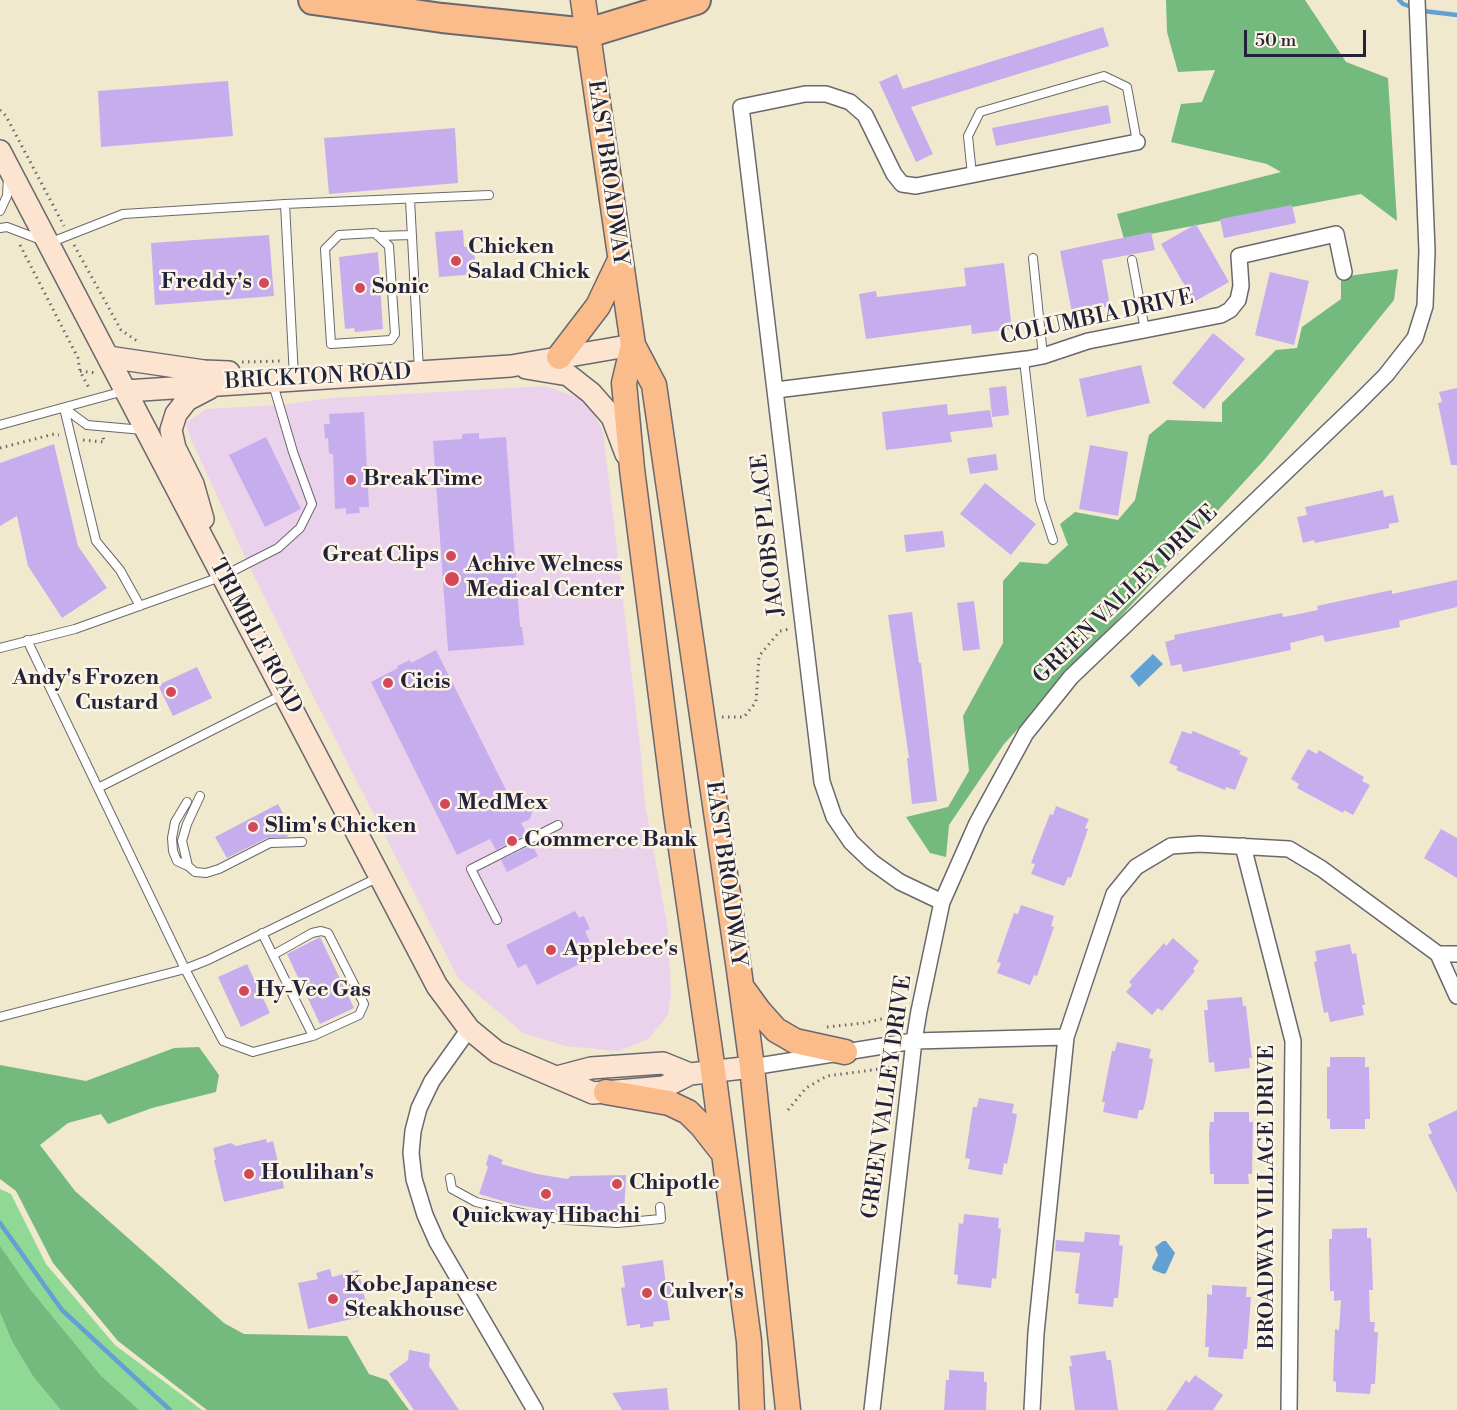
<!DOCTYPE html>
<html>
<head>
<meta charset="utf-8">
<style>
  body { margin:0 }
  #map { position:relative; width:1457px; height:1410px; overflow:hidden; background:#f1e9cd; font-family:"Libre Bodoni",serif }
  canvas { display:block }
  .scale { position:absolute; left:1244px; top:30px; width:122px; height:27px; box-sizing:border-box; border:3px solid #22223b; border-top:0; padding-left:8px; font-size:18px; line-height:21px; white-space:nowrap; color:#22223b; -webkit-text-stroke:4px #fcf5e5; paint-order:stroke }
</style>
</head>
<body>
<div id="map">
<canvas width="1457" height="1410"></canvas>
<div class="scale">50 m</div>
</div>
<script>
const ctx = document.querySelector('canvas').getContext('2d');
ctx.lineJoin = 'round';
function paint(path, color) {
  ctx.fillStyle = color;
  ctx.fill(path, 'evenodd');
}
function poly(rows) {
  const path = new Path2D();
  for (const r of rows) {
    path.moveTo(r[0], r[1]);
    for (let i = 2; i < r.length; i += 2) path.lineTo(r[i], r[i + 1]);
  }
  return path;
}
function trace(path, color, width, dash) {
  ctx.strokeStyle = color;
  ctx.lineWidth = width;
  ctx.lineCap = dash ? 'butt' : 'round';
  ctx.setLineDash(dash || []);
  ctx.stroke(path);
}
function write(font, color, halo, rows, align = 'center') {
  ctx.font = font + ' "Libre Bodoni",serif';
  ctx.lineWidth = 5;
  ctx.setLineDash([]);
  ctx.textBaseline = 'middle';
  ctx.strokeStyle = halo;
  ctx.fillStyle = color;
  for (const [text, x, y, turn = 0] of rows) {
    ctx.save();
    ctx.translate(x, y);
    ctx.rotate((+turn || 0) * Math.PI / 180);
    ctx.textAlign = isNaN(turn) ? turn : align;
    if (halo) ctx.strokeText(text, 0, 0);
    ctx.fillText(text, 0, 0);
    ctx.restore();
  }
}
const built = poly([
  [546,386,586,401,603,431,640,745,645,804,668,930,671,995,668,1015,648,1039,619,1051,565,1046,523,1033,458,978,306,682,248,563,190,437,186,423,206,409,280,405,332,398]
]);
const green = poly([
  [0,1189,11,1194,46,1264,115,1345,202,1410,0,1410]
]);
const forest = poly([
  [1166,0,1305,0,1346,62,1388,78,1397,221,1361,194,1124,239,1117,214,1281,172,1267,164,1171,142,1181,104,1202,102,1215,70,1178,72,1167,32],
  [1398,269,1394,300,1265,459,1004,744,949,825,946,857,930,853,906,817,948,807,969,771,963,716,1003,643,1003,581,1020,562,1047,564,1068,545,1060,524,1075,512,1118,520,1135,500,1149,435,1167,420,1222,422,1222,403,1276,350,1297,348,1302,327,1341,299,1341,277],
  [199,1047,219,1075,216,1092,152,1108,108,1124,101,1114,68,1123,40,1145,75,1191,224,1323,244,1334,347,1336,369,1374,387,1380,409,1410,207,1410,118,1341,53,1263,16,1191,0,1179,0,1065,86,1081,174,1048],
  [0,1246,29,1288,101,1376,139,1410,61,1410,33,1376,12,1341,0,1312]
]);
const water = poly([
  [1153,654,1163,664,1139,687,1130,676],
  [1163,1241,1166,1241,1175,1253,1166,1273,1164,1274,1153,1270,1152,1267,1158,1255,1155,1247]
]);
const stream = poly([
  [1399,0,1403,4,1423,11,1457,15],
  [0,1223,62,1310,170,1410]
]);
const building = poly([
  [1103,27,1109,46,911,107,933,154,916,162,879,82,897,74,903,89],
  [228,81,233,136,101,147,98,91],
  [1108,105,1111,123,996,146,992,128],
  [455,128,458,183,329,194,324,138],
  [1292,205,1296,223,1224,238,1220,219],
  [1196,224,1229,282,1194,302,1161,244],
  [463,230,464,247,474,246,476,274,439,277,435,232],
  [1151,232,1155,250,1102,260,1110,306,1072,313,1060,251],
  [269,235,274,296,155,305,151,243],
  [378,252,383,329,355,332,354,328,345,329,339,257],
  [1004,263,1012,329,972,334,971,325,866,339,859,294,876,291,877,297,966,286,964,268],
  [1270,272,1309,281,1294,345,1255,335],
  [1213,333,1245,359,1204,409,1172,383],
  [1141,365,1150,403,1087,417,1079,379],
  [1006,386,1009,415,992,417,989,388],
  [1457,388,1457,465,1451,465,1438,403,1442,402,1439,392],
  [947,404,948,415,990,410,993,427,950,432,952,442,886,450,882,412],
  [364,412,369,507,359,507,360,513,346,514,346,508,335,509,333,454,329,454,328,438,325,439,324,424,330,424,329,414],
  [479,433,479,439,506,437,520,627,522,627,524,645,448,651,433,441,462,439,462,434],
  [266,437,301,509,265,527,229,455],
  [54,444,78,546,107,588,62,618,28,566,17,516,0,526,0,463],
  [1090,445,1128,452,1118,516,1079,509],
  [996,454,998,470,970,474,967,458],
  [985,483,1036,524,1011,555,960,514],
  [1383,490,1384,497,1393,495,1399,522,1389,524,1389,528,1315,543,1314,540,1303,543,1297,517,1307,515,1305,507],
  [943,531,945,547,906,552,904,535],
  [1457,580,1457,607,1399,621,1400,627,1325,642,1323,635,1290,643,1291,650,1214,666,1183,672,1181,664,1171,666,1165,642,1175,639,1174,635,1282,613,1283,617,1294,615,1318,610,1317,606,1340,601,1392,590,1392,594],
  [974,601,980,649,963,651,957,603],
  [912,612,919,663,921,663,937,801,912,804,907,758,909,758,888,615],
  [436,650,516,810,524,806,533,809,530,819,521,823,527,834,496,850,490,839,457,855,371,682,398,668,397,666,410,660,411,663],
  [197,667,212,698,173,716,158,685],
  [1182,731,1191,734,1193,731,1241,751,1239,754,1248,758,1235,790,1226,787,1225,790,1176,770,1178,767,1169,763],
  [1308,749,1317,754,1319,750,1364,777,1362,781,1370,785,1353,815,1344,810,1343,813,1297,788,1299,784,1291,779],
  [278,804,293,832,286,837,267,838,227,858,215,837],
  [1056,806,1089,819,1085,828,1088,829,1071,878,1068,877,1064,886,1031,874,1035,864,1031,863,1050,814,1053,815],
  [1441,829,1457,838,1457,878,1424,858],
  [532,845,538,856,507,872,501,860],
  [1021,905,1054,916,1051,926,1054,927,1037,976,1034,975,1030,985,997,973,1001,963,997,962,1014,913,1018,914],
  [575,911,579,918,584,916,590,929,585,931,596,956,537,985,526,964,518,968,506,945],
  [320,937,354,1008,320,1024,287,954],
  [1173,938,1199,961,1193,969,1195,971,1162,1011,1158,1008,1152,1015,1126,992,1132,985,1129,982,1164,943,1166,946],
  [1350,944,1352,954,1356,953,1358,965,1365,1005,1362,1005,1364,1015,1330,1022,1328,1012,1324,1013,1314,962,1317,961,1315,951],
  [247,964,270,1013,241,1027,218,977],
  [1242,997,1243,1006,1246,1006,1252,1058,1249,1058,1250,1068,1215,1072,1214,1062,1209,1063,1204,1010,1208,1010,1207,1000],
  [1117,1042,1151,1049,1149,1058,1153,1059,1146,1099,1143,1110,1139,1110,1137,1119,1103,1112,1105,1102,1102,1102,1112,1051,1115,1051],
  [1330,1057,1365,1057,1365,1067,1369,1067,1370,1119,1365,1119,1365,1129,1330,1129,1330,1119,1327,1119,1327,1067,1330,1067],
  [979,1098,1014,1104,1012,1113,1017,1114,1015,1126,1007,1164,1004,1163,1002,1175,968,1169,970,1159,965,1158,971,1119,973,1107,977,1107],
  [1457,1110,1457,1193,1428,1135,1432,1133,1428,1124],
  [1214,1112,1249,1112,1249,1122,1253,1122,1252,1174,1248,1174,1249,1184,1214,1184,1214,1174,1210,1174,1209,1134,1210,1122,1214,1122],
  [266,1139,267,1143,273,1141,284,1188,224,1202,214,1160,216,1160,213,1148,231,1143,236,1146],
  [489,1154,503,1160,501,1164,537,1174,567,1179,571,1176,626,1175,624,1215,568,1214,513,1204,479,1194,488,1167,486,1165],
  [964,1214,999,1218,998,1228,1001,1229,996,1279,992,1278,991,1288,957,1284,958,1275,954,1274,956,1254,959,1223,963,1224],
  [1367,1228,1367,1238,1371,1238,1373,1290,1369,1290,1370,1322,1375,1322,1374,1332,1378,1332,1375,1384,1371,1384,1370,1394,1336,1392,1336,1382,1333,1381,1335,1329,1339,1330,1341,1300,1334,1301,1334,1291,1330,1291,1329,1239,1332,1239,1332,1229],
  [1085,1232,1120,1235,1119,1245,1123,1246,1118,1298,1114,1298,1113,1307,1078,1304,1079,1294,1075,1293,1080,1253,1055,1251,1056,1240,1084,1242],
  [663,1260,666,1286,671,1285,672,1298,667,1298,670,1320,653,1322,654,1326,640,1328,640,1324,627,1326,621,1288,625,1287,622,1266],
  [330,1269,332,1277,358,1270,369,1315,308,1329,298,1283,318,1279,316,1273],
  [1212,1285,1247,1287,1246,1297,1251,1297,1247,1349,1244,1349,1243,1359,1208,1357,1209,1347,1205,1347,1207,1307,1207,1294,1212,1295],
  [409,1350,430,1354,429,1366,459,1410,414,1410,389,1374,408,1360],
  [1105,1351,1107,1360,1111,1360,1118,1410,1075,1410,1069,1366,1072,1366,1070,1356],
  [949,1370,984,1372,984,1382,987,1382,986,1410,944,1410,946,1380,949,1380],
  [1195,1375,1223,1395,1213,1410,1166,1410,1186,1380,1189,1383],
  [667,1388,669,1410,622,1410,612,1393]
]);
const path = poly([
  [0,110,6,116,64,226],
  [20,245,78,358,80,371,90,390],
  [74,245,121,330,140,343],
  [242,362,281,361],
  [80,371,97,373],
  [83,440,104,442,103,436],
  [0,448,54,434,59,435],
  [722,717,744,717,756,702,759,656,780,631,789,629],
  [827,1027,864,1023,903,1014],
  [788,1110,806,1088,827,1076,895,1067]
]);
const lane = poly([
  [972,175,968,136,980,112,1104,76,1127,87,1137,142],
  [410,199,419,371],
  [285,204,489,195],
  [0,211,7,196,8,177],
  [0,228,7,227,49,243,123,214,285,204,294,377],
  [375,233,389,246,395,334,391,340,331,344,325,249,339,235,375,233],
  [378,236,412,235],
  [1033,258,1043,356],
  [1132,260,1145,330],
  [1024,360,1040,500,1053,540],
  [64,408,96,541,120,570,140,606],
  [64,408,87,425,143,430],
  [0,425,124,391],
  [27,640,185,969,223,1041,253,1052,313,1036,262,933],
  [0,648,75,629,223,576,278,548,300,528,312,504,293,452,273,384],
  [98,788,282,695],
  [200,796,187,824,182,841,188,866,195,872,206,873,219,869,270,843,302,842],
  [187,802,175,822,172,838,173,851,177,861,188,866],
  [497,920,471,869,558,825],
  [273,955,312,933,321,931,328,933,364,1004,359,1015,313,1036],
  [0,1017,185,969,208,960,379,877],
  [450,1178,452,1189,476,1202,526,1214,567,1220,617,1223,661,1219,660,1207]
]);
const street = poly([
  [776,390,1027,359,1043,356,1088,341,1221,315,1230,310,1238,300,1241,286,1239,256,1336,234,1344,272],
  [1243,846,1293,1041,1289,1410],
  [942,902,900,882,872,862,851,842,834,817,822,782,741,107,805,94,826,94,850,102,865,115,894,174,902,184,916,186,1137,142],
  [1438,954,1457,954],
  [469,1029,432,1081,419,1108,413,1131,411,1153,414,1179,425,1215,437,1242,535,1410],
  [752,1067,914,1041,1066,1037],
  [872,1410,914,1041,919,1011,942,902,977,823,1026,733,1071,677,1359,402,1386,375,1415,338,1425,306,1427,251,1417,0],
  [1032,1410,1036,1333,1066,1037,1114,894,1136,867,1171,846,1199,844,1289,849,1322,869,1438,954,1457,996]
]);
const secondary = poly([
  [0,151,437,986,469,1029,497,1052,593,1093,664,1087,690,1074,752,1067],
  [108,357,204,371,229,372],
  [526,368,568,375,591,393,612,417,626,454],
  [126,391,511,366,633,345],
  [203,519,193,484,175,448,171,430,176,414,187,400,210,388],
  [557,1077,591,1068,663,1063,690,1074]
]);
const primary = poly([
  [583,0,633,345,654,385,739,970,752,1067,788,1410],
  [633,345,624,383,632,469,676,814,713,1071,749,1341,752,1410],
  [559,357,598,306,619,262],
  [743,989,759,1011,776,1030,795,1041,845,1052],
  [606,1092,669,1103,688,1112,702,1126,724,1154]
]);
const highway = poly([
  [313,0,442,18,588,33,696,0]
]);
const markers = [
  [456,261,6,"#d1495b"],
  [264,283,6,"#d1495b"],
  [360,288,6,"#d1495b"],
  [351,480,6,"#d1495b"],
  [451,556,6,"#d1495b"],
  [452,579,8,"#d1495b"],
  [388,683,6,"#d1495b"],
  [171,692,6,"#d1495b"],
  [445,804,6,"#d1495b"],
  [253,827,6,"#d1495b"],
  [512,841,6,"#d1495b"],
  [551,950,6,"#d1495b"],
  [244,991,6,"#d1495b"],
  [249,1174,6,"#d1495b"],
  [617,1184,6,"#d1495b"],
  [546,1194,6,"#d1495b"],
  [647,1293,6,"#d1495b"],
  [333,1299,6,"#d1495b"]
];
const streetNames = [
  ["EAST BROADWAY",607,173,82],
  ["COLUMBIA DRIVE",1097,318,-12],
  ["BRICKTON ROAD",318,378,-3],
  ["JACOBS PLACE",769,535,-96],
  ["GREEN VALLEY DRIVE",1126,595,-44],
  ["TRIMBLE ROAD",255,637,62],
  ["EAST BROADWAY",725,874,82],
  ["GREEN VALLEY DRIVE",888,1097,-82],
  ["BROADWAY VILLAGE DRIVE",1268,1197,-90]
];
const poiNames = [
  ["Chicken",468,248],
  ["Salad Chick",468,273],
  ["Freddy's",252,283,"right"],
  ["Sonic",372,288],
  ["BreakTime",363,480],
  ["Great Clips",439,556,"right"],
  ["Achive Welness",466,566],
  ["Medical Center",466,591],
  ["Andy's Frozen",159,679,"right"],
  ["Custard",159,704,"right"],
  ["Cicis",400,683],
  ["MedMex",457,804],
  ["Slim's Chicken",265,827],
  ["Commerce Bank",524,841],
  ["Applebee's",563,950],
  ["Hy-Vee Gas",256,991],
  ["Houlihan's",261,1174],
  ["Chipotle",629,1184],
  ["Quickway Hibachi",546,1217,"center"],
  ["Kobe Japanese",345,1286],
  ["Steakhouse",345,1311],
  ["Culver's",659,1293]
];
paint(built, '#ead1ec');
paint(green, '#90d994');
paint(forest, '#74b97e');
paint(water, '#63a1d4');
trace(stream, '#63a1d4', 4.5);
paint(building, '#c6aeee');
trace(lane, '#6a686e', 10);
trace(street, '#6a686e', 18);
trace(secondary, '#6a686e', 24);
trace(primary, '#6a686e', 27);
trace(highway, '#6a686e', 32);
trace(path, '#6a686e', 3, [1.5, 4.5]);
trace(lane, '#fff', 8);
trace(street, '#fff', 15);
trace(secondary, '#fde4d1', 21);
trace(primary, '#fabc8b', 24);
trace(highway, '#fabc8b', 28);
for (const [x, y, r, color] of markers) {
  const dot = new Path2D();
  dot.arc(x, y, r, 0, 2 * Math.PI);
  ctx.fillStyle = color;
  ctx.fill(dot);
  trace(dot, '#fcf5e5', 2);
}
write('22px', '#22223b', '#fcf5e5', streetNames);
write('bold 22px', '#22223b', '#fcf5e5', poiNames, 'left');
</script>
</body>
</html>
